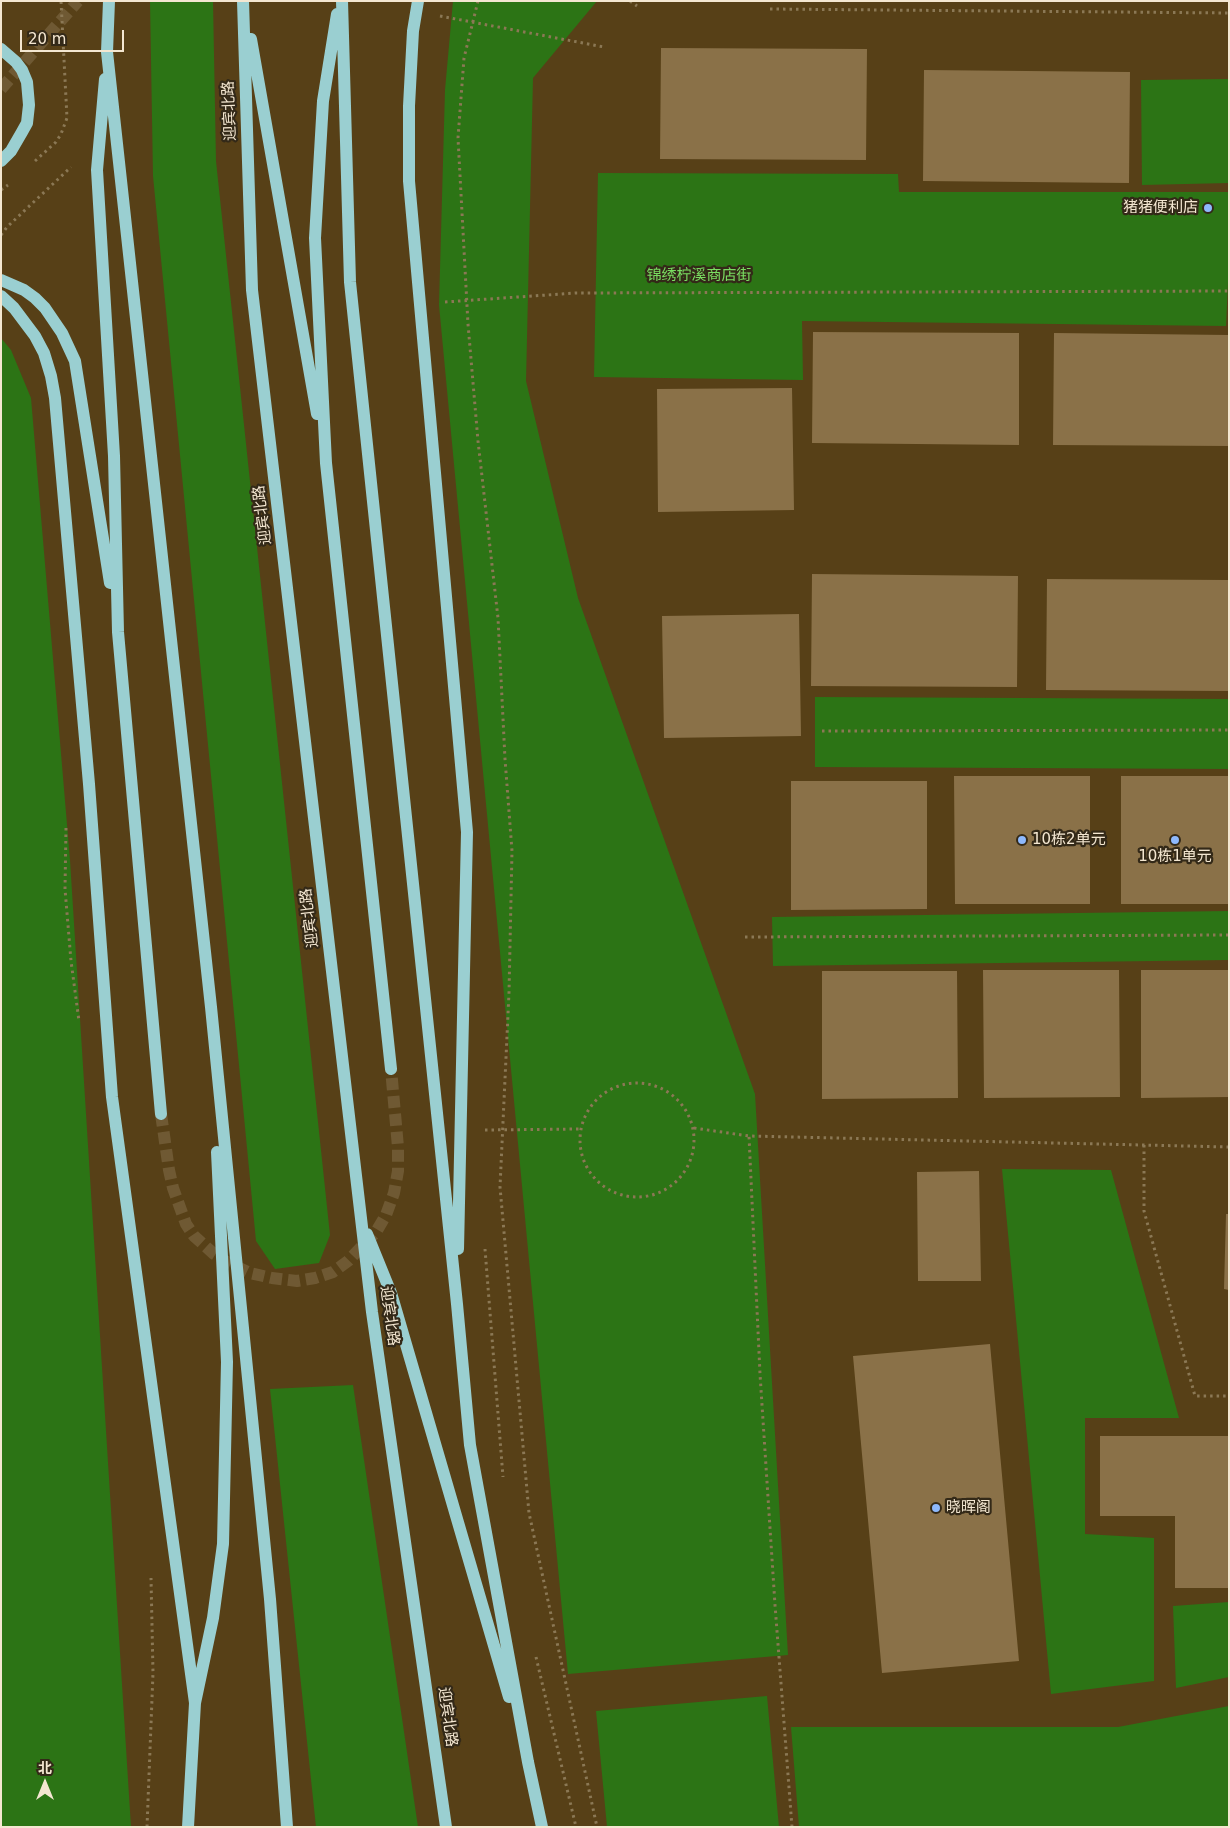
<!DOCTYPE html>
<html>
<head>
<meta charset="utf-8">
<style>
  body { margin:0 }
  #map { position:relative; width:1230px; height:1828px; overflow:hidden; background:#574017; font-family:"DejaVu Sans","Noto Sans SC",sans-serif }
  canvas { display:block }
  .frame { position:absolute; inset:0; border:2px solid #f4e7d1; pointer-events:none }
  .north { position:absolute; left:20px; top:1758px; width:50px; height:50px; -webkit-text-stroke:4px #332918; paint-order:stroke; rotate:0deg; font-size:14px; font-weight:700; line-height:20px; text-align:center; color:#f4e7d1 }
  .north::after { content:''; display:block; margin:auto; width:18px; height:22px; background:#f4e7d1; clip-path:polygon(50% 0,100% 100%,50% 72%,0 100%) }
  .scale { position:absolute; left:20px; top:30px; width:104px; height:22px; box-sizing:border-box; border:2px solid #f4e7d1; border-top:0; padding-left:6px; font-size:15px; line-height:18px; white-space:nowrap; color:#f4e7d1; -webkit-text-stroke:4px #332918; paint-order:stroke }
</style>
</head>
<body>
<div id="map">
<canvas width="1230" height="1828"></canvas>
<div class="frame"></div>
<div class="north">北</div>
<div class="scale">20 m</div>
</div>
<script>
const ctx = document.querySelector('canvas').getContext('2d');
ctx.lineJoin = 'round';
function paint(path, color) {
  ctx.fillStyle = color;
  ctx.fill(path, 'evenodd');
}
function poly(rows) {
  const path = new Path2D();
  for (const r of rows) {
    if (r.length === 3) {
      path.moveTo(r[0] + r[2], r[1]);
      path.arc(r[0], r[1], r[2], 0, 2 * Math.PI);
      continue;
    }
    path.moveTo(r[0], r[1]);
    for (let i = 2; i < r.length; i += 2) path.lineTo(r[i], r[i + 1]);
  }
  return path;
}
function trace(path, color, width, dash) {
  ctx.strokeStyle = color;
  ctx.lineWidth = width;
  ctx.lineCap = dash ? 'butt' : 'round';
  ctx.setLineDash(dash || []);
  ctx.stroke(path);
}
function write(font, color, halo, rows, align = 'center') {
  ctx.font = font + ' "DejaVu Sans","Noto Sans SC",sans-serif';
  ctx.lineWidth = 4.5;
  ctx.setLineDash([]);
  ctx.textBaseline = 'middle';
  ctx.strokeStyle = halo;
  ctx.fillStyle = color;
  for (const [text, x, y, turn = 0] of rows) {
    ctx.save();
    ctx.translate(x, y);
    ctx.rotate((+turn || 0) * Math.PI / 180);
    ctx.textAlign = isNaN(turn) ? turn : align;
    if (halo) ctx.strokeText(text, 0, 0);
    ctx.fillText(text, 0, 0);
    ctx.restore();
  }
}
const green = poly([
  [150,1,213,1,216,161,330,1235,319,1263,275,1269,256,1241,153,176],
  [453,1,597,1,533,78,526,381,578,598,755,1094,788,1655,568,1674,439,305,445,90],
  [1229,79,1229,183,1142,185,1141,80],
  [598,173,898,174,899,192,1229,192,1229,260,1226,326,802,321,803,380,594,377],
  [1,338,11,350,31,398,70,860,131,1827,1,1827],
  [815,697,1229,699,1229,769,815,767],
  [1229,911,1229,960,773,966,772,917],
  [1002,1169,1111,1170,1179,1418,1085,1418,1085,1534,1154,1538,1154,1681,1051,1694],
  [353,1385,418,1827,316,1827,270,1389],
  [1229,1602,1229,1677,1176,1688,1173,1606],
  [767,1696,779,1827,607,1827,596,1711],
  [1229,1706,1229,1827,799,1827,791,1727,1118,1727]
]);
const building = poly([
  [661,48,867,49,866,160,660,159],
  [924,70,1130,72,1129,183,923,181],
  [813,332,1019,333,1019,445,812,443],
  [1054,333,1229,335,1229,446,1053,445],
  [792,388,794,510,658,512,657,389],
  [812,574,1018,576,1017,687,811,686],
  [1047,579,1229,580,1229,691,1046,690],
  [799,614,801,736,664,738,662,616],
  [954,776,1090,776,1090,904,955,904],
  [1121,776,1229,776,1229,904,1121,904],
  [791,781,927,781,927,909,791,910],
  [983,970,1119,970,1120,1097,984,1098],
  [1141,970,1229,970,1229,1097,1141,1098],
  [822,971,957,971,958,1098,822,1099],
  [979,1171,981,1281,918,1281,917,1172],
  [1226,1214,1229,1214,1229,1290,1224,1289],
  [990,1344,1019,1661,882,1673,853,1356],
  [1100,1436,1229,1436,1229,1588,1175,1588,1175,1516,1100,1516]
]);
const majorTunnel = poly([
  [1,89,78,1],
  [161,1114,169,1170,173,1188,186,1224,194,1236,214,1254,227,1262,250,1273,272,1278,297,1281,315,1278,333,1272,348,1261,376,1232,386,1215,394,1193,398,1171,398,1147,391,1069]
]);
const path = poly([
  [478,1,464,58,458,138,468,324,478,441,498,618,505,759,512,851,509,993,500,1187,529,1513,597,1827],
  [630,1,637,6],
  [770,9,1229,13],
  [440,16,604,47],
  [35,161,56,142,61,134,67,118,61,1],
  [1,190,8,185],
  [1,235,7,227,71,167],
  [445,302,576,293,1229,291],
  [822,731,1229,730],
  [66,828,65,889,71,961,79,1021],
  [745,937,1229,935],
  [637,1140,57],
  [694,1128,749,1136],
  [485,1130,581,1129],
  [1144,1145,1144,1211,1195,1396,1229,1396],
  [485,1249,503,1477],
  [536,1657,576,1827],
  [147,1827,153,1673,151,1578],
  [792,1827,775,1605,760,1374,749,1136,1229,1147]
]);
const major = poly([
  [109,1,107,52,211,1007,270,1599,287,1827],
  [243,1,252,290,372,1312,446,1827],
  [342,1,350,282,457,1304,470,1445,528,1762,542,1827],
  [418,1,413,31,409,106,409,181,467,832,458,1249],
  [337,14,323,101,315,238,326,463,391,1069],
  [251,39,317,414],
  [1,49,16,62,22,70,27,82,29,105,27,123,22,132,11,151,1,161],
  [105,79,97,170,114,456,118,632,161,1114],
  [1,280,24,290,35,298,45,308,62,333,75,361,110,583],
  [1,296,14,308,35,336,44,353,51,376,55,398,89,784,112,1097,195,1703],
  [367,1234,391,1293,509,1697],
  [188,1827,195,1703,213,1618,223,1544,227,1362,217,1152]
]);
const markers = [
  [1208,208,5,"#8eb9fd"],
  [1022,840,5,"#8eb9fd"],
  [1175,840,5,"#8eb9fd"],
  [936,1508,5,"#8eb9fd"]
];
const streetNames = [
  ["迎宾北路",230,111,-92],
  ["迎宾北路",263,515,-97],
  ["迎宾北路",310,918,-97],
  ["迎宾北路",389,1316,82],
  ["迎宾北路",447,1717,82]
];
const poiNames = [
  ["猪猪便利店",1198,208,"right"],
  ["10栋2单元",1032,840],
  ["10栋1单元",1175,857,"center"],
  ["晓晖阁",946,1508]
];
const parkNames = [
  ["锦绣柠溪商店街",699,276]
];
paint(green, '#2c7415');
paint(building, '#8a7148');
trace(majorTunnel, '#6f5933', 12, [12, 6]);
trace(path, '#8b7855', 3, [2.5, 4]);
trace(major, '#9acfd1', 12);
for (const [x, y, r, color] of markers) {
  const dot = new Path2D();
  dot.arc(x, y, r, 0, 2 * Math.PI);
  ctx.fillStyle = color;
  ctx.fill(dot);
  trace(dot, '#332918', 2);
}
write('15px', '#f4e7d1', '#332918', streetNames);
write('15px', '#f4e7d1', '#332918', poiNames, 'left');
write('15px', '#7ade61', '#332918', parkNames);
</script>
</body>
</html>
